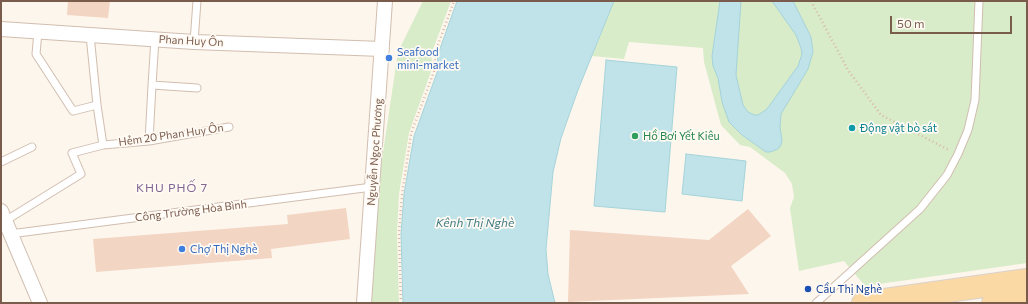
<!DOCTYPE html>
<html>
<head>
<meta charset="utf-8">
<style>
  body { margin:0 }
  #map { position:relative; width:1028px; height:304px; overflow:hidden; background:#fdf6ec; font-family:Commissioner,sans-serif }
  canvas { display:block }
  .frame { position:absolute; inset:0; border:2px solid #7a5c4d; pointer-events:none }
  .scale { position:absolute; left:890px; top:16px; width:122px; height:18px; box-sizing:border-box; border:2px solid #7a5c4d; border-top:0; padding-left:5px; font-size:12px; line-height:14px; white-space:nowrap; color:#7a5c4d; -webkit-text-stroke:3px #fffaf3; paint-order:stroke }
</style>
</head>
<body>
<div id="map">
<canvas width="1028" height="304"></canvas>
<div class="frame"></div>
<div class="scale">50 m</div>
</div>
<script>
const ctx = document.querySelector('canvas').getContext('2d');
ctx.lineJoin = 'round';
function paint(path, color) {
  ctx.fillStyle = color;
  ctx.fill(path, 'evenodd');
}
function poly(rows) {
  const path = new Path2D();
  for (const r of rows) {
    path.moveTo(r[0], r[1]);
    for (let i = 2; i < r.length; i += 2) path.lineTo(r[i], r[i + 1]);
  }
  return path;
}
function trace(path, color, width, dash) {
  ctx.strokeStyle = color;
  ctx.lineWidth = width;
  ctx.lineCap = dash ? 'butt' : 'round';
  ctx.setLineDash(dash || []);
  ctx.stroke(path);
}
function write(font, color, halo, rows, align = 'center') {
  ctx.font = font + ' Commissioner,sans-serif';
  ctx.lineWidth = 3.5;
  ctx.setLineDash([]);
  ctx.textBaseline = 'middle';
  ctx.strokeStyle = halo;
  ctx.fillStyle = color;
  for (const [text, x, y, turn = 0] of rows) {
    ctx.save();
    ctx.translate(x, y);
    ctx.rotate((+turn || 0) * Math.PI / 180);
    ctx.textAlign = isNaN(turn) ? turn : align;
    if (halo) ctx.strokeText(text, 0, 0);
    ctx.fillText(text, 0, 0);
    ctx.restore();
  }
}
const green = poly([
  [423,1,451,1,431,55,433,66,409,133,399,194,397,234,399,303,369,303,378,186,398,52],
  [614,1,1027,1,1027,263,865,286,844,261,799,271,790,208,794,197,792,184,785,173,750,147,740,145,721,125,704,62,703,48,629,42,624,59,592,56]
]);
const water = poly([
  [457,1,614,1,578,90,561,138,553,172,546,249,548,274,555,303,403,303,401,234,404,194,414,136,439,67,437,57,457,1],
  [720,1,741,1,736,75,743,105,748,112,754,115,758,115,767,109,798,66,802,54,801,48,796,35,772,1,793,1,811,37,813,52,808,69,781,114,780,127,782,140,781,145,778,149,770,152,766,152,742,135,729,122,722,102,718,78,713,66,712,56,720,1],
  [606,60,677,67,665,212,594,206,606,60],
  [686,154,746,161,742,201,682,194,686,154]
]);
const building = poly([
  [68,1,110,1,108,18,67,15],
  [346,208,350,239,271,249,272,258,96,272,93,239,288,224,287,215],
  [748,209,771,236,731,266,749,294,568,302,570,230,709,240]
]);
const path = poly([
  [811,1,848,70,881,115,949,150],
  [401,303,399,234,402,195,411,134,436,66,434,56,454,1]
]);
const service = poly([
  [38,32,36,54,73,111,97,105],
  [90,35,97,105,103,145,149,141,229,127],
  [155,39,152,85,197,88],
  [194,42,197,1],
  [149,141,152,85],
  [1,162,32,147],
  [5,221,81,174,72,153,103,145],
  [10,234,372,187],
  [816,303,920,209,947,175,958,154,968,130,975,100,979,1]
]);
const minor = poly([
  [1,29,194,42,382,49],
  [1,211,40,303],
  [364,303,385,1]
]);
const primary = poly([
  [863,303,1027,280],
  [993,303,1027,298]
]);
const markers = [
  [389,58,4,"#3f7fe0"],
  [852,128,4,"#0f9aa8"],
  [635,136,4,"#2e9e5b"],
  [182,249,4,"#3f7fe0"],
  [808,289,4,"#1a4fb4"]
];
const streetNames = [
  ["Phan Huy Ôn",191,41,3],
  ["Hẻm 20 Phan Huy Ôn",171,135,-8],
  ["Nguyễn Ngọc Phương",375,152,-86],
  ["Công Trường Hòa Bình",191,211,-7]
];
const shopNames = [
  ["Seafood",397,52],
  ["mini-market",397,65],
  ["Chợ Thị Nghè",190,249]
];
const cultureNames = [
  ["Động vật bò sát",860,128]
];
const leisureNames = [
  ["Hồ Bơi Yết Kiêu",643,136]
];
const transitNames = [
  ["Cầu Thị Nghè",816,289]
];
const neighbourhoodNames = [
  ["KHU PHỐ 7",172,188]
];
const waterNames = [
  ["Kênh Thị Nghè",475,223]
];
paint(green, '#d8ecc9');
paint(water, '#bfe3e8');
trace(water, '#a5d3da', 1);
paint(building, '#f3d5c3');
trace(service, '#d1beb0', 9);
trace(minor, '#d1beb0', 16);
trace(primary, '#dad1cd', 24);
trace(path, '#d9b8a5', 2.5, [1, 3]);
trace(service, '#fff', 7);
trace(minor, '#fff', 14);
trace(primary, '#fbd9a5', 22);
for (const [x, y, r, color] of markers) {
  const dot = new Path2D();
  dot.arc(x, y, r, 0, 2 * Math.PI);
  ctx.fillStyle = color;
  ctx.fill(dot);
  trace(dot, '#fffaf3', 1.5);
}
write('11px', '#7a5c4d', '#fffaf3', streetNames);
write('11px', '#366cbe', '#fffaf3', shopNames, 'left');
write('11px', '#0d838f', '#fffaf3', cultureNames, 'left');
write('11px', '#27864d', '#fffaf3', leisureNames, 'left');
write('11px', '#164399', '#fffaf3', transitNames, 'left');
ctx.letterSpacing = '1px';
write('12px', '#846695', '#fffaf3', neighbourhoodNames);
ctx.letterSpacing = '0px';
write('italic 12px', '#437c86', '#fffaf3', waterNames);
</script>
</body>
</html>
